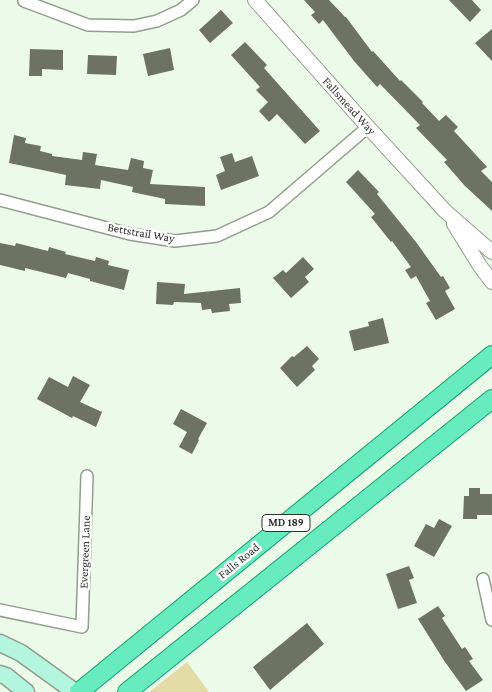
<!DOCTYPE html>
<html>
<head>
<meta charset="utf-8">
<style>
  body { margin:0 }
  canvas { display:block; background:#ecfae9 }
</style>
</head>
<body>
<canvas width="492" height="692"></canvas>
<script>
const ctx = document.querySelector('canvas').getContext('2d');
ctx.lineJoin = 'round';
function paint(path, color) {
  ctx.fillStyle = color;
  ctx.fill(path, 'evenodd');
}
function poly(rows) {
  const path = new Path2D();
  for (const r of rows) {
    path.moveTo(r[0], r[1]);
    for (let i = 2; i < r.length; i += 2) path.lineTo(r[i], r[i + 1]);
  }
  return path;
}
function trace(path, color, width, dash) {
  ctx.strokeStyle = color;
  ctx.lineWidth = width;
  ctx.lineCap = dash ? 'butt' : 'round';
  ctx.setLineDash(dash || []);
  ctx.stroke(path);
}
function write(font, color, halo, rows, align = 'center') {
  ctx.font = font + ' "Crimson Pro",serif';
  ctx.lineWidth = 5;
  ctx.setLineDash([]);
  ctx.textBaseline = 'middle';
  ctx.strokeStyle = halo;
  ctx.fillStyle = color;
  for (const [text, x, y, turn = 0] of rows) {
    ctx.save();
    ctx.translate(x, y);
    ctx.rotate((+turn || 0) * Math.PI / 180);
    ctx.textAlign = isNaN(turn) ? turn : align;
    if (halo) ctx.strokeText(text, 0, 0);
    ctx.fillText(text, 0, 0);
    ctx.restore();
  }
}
const green = poly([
  [187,662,209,692,149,692]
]);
const building = poly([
  [304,0,329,0,345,17,346,17,372,52,373,51,400,81,401,80,423,102,422,103,439,121,446,115,458,127,454,131,487,167,481,171,492,182,492,211,465,186,444,162,447,160,416,128,420,125,380,84,377,87,354,61,323,20,319,24,311,15,315,12],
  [449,0,472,0,481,10,470,22],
  [221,10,233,23,210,43,199,30],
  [492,29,492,61,475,43],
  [245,42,267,65,264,68,320,131,305,144,277,114,269,122,259,111,268,102,256,90,260,87,231,55],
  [170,48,174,70,148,76,143,54],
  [30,49,63,50,63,70,42,69,42,76,29,76],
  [88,55,117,56,116,75,87,74],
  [14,135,26,138,25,143,41,146,40,151,52,154,52,156,82,160,83,152,97,154,95,165,128,170,131,158,144,161,143,168,153,170,150,184,205,187,205,206,165,204,165,199,132,192,133,187,101,180,100,189,65,185,66,175,9,163],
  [232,153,235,162,252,156,259,176,221,190,216,175,225,171,220,157],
  [358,170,379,192,377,194,416,242,441,277,443,276,450,288,445,291,455,309,436,320,426,303,430,301,416,276,411,279,405,270,411,267,392,241,391,242,371,217,375,214,346,182],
  [0,243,15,246,16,243,48,251,49,247,66,252,65,254,95,261,96,257,109,261,108,265,129,270,124,290,90,281,90,279,68,273,66,278,25,268,25,271,0,265],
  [303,257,314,269,305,277,309,282,291,298,273,278,283,270,286,273],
  [157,282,185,284,184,294,240,288,241,303,229,304,230,311,212,313,211,309,202,310,201,303,174,302,173,305,156,304],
  [383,318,389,343,354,351,349,331,369,326,368,322],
  [307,346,319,359,312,366,315,370,297,387,280,368,292,356,294,357],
  [73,376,90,385,80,402,102,412,96,427,73,416,72,418,37,399,49,377,68,387],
  [181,409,207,423,198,439,199,440,192,454,179,447,187,432,173,424],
  [469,488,480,488,480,494,492,494,492,515,477,515,477,519,463,519,464,496,469,496],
  [439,519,452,526,434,557,414,546,426,524,434,528],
  [409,566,414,578,409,580,417,603,398,609,386,574],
  [438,606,445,616,442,618,462,649,465,647,473,659,469,661,483,680,466,691,445,662,418,619],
  [307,623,324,644,270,690,253,667]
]);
const minor = poly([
  [24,1,88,25,134,26,157,21,181,10,193,0],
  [0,200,130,234,175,241,217,236,269,212,368,127],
  [483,579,492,620],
  [0,610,82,627,87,476]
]);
const tertiary = poly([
  [255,0,368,127,445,211,492,252],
  [454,224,480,266,492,282]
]);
const secondary = poly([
  [0,643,21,653,75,692],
  [0,674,6,676,26,692]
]);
const primary = poly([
  [79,692,492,355],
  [127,692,492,399]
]);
const shields = [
  [286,523,48]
];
const shieldNames = [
  ["MD 189",286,523]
];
const streetNames = [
  ["Fallsmead Way",349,106,48],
  ["Bettstrail Way",141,233,10],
  ["Evergreen Lane",85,552,-88],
  ["Falls Road",239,561,-39]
];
paint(green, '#e2dba5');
paint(building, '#6d7262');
trace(minor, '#919d8e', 14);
trace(tertiary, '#919d8e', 16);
trace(secondary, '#919d8e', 19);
trace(primary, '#13a26f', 20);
trace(minor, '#fff', 11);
trace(tertiary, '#fff', 14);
trace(secondary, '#b4f5df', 16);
trace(primary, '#68ebbe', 18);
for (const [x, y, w] of shields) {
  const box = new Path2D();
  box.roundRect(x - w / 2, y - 8.5, w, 17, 4);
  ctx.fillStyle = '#fff';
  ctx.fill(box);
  trace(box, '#2e332d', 1);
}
write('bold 11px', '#2e332d', null, shieldNames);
write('12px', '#2e332d', '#fff', streetNames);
</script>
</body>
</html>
